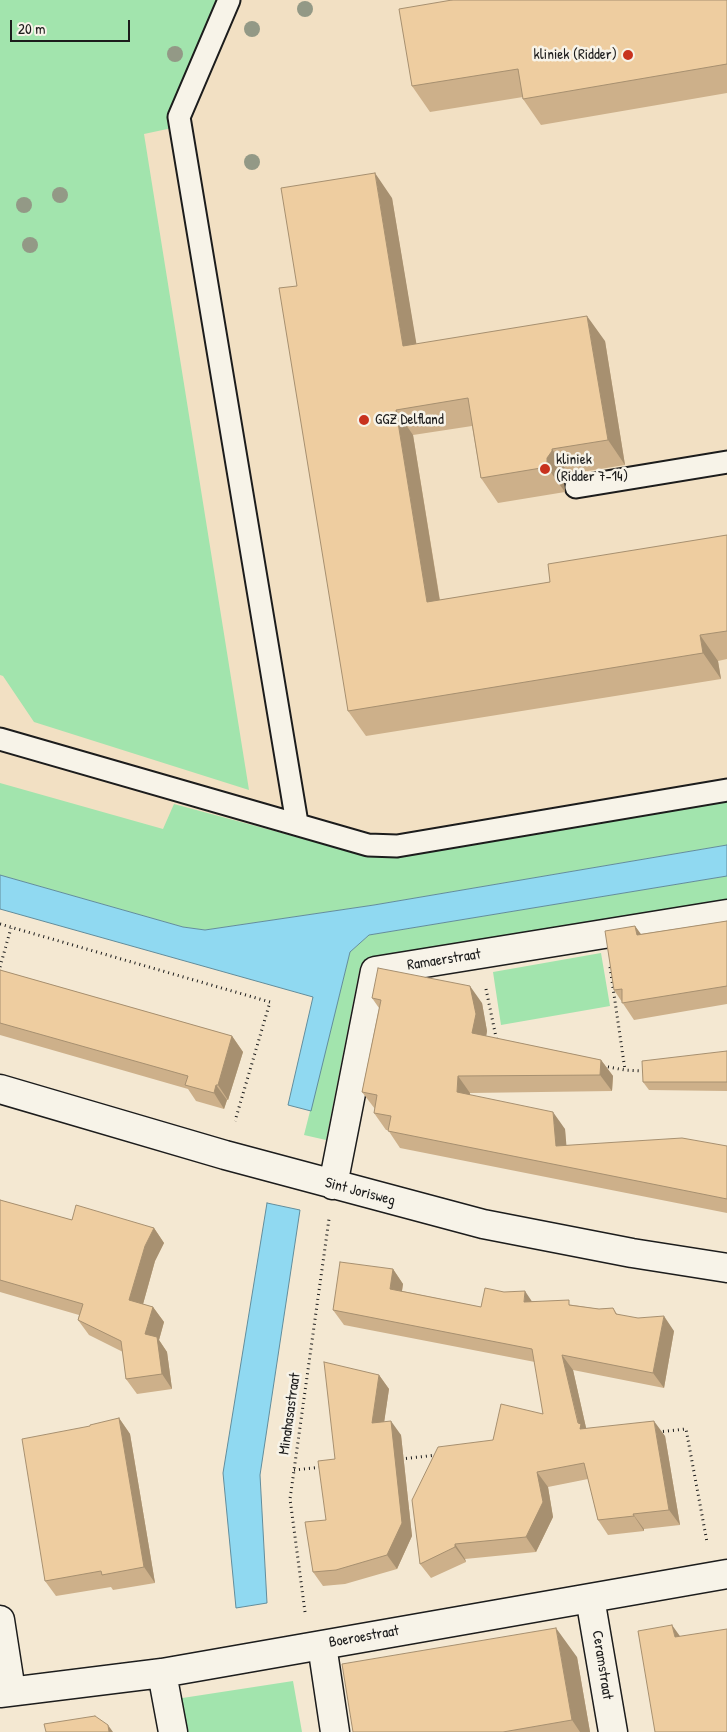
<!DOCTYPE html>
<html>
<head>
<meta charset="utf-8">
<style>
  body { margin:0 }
  #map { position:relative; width:727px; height:1732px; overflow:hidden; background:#f4e8d2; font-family:"Patrick Hand",sans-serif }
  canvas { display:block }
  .scale { position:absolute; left:10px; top:20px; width:120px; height:22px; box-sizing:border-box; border:2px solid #1c1c1c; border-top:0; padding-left:6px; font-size:15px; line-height:18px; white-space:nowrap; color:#1c1c1c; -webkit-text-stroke:4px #f7f3e8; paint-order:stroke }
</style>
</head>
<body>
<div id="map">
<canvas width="727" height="1732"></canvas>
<div class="scale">20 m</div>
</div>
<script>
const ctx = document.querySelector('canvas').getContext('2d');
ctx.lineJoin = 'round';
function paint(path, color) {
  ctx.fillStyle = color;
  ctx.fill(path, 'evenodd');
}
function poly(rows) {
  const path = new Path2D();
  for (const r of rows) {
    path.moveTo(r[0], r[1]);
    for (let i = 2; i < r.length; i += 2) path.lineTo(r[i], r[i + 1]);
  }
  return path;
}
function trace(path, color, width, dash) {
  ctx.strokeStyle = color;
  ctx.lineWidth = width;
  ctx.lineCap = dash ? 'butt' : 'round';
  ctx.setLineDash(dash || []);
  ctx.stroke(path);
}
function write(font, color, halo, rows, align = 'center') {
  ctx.font = font + ' "Patrick Hand",sans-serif';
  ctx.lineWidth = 5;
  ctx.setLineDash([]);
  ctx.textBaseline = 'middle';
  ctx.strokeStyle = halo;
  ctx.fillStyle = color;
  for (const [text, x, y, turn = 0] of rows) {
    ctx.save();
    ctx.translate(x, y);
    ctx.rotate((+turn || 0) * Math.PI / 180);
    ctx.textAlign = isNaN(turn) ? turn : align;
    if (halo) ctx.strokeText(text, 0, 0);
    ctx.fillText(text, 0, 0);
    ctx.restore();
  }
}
const built = poly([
  [0,0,727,0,727,841,184,915,0,867]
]);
const green = poly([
  [0,0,218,0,172,128,144,134,249,790,34,722,3,676,0,675],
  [0,783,163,829,174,804,360,854,378,857,727,799,727,845,374,905,205,930,183,927,0,875],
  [727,876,727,901,372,959,360,967,326,1140,304,1135,350,952,369,935],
  [601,953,610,1006,501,1025,493,972],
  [293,1681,302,1732,181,1732,176,1699]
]);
const water = poly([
  [727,845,727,876,369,935,350,952,311,1111,288,1105,313,997,0,909,0,875,183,927,205,930,374,905,727,845],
  [267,1203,300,1210,260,1475,267,1603,236,1608,223,1473,267,1203]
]);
const path = poly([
  [0,924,270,1002,235,1121],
  [0,967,11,928],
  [610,967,625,1070],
  [486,989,497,1042],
  [603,1066,625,1070,644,1071],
  [658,1432,686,1429,707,1542],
  [401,1459,437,1455],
  [294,1470,323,1467],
  [305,1612,290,1499,329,1219]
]);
const lane = poly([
  [229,0,179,117,297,823],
  [576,487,727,462],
  [0,739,368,845,397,846,727,790]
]);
const street = poly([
  [0,1089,225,1155,483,1224,632,1253,727,1268],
  [333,1185,375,971,727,914],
  [590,1598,613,1732],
  [0,1620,11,1691],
  [322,1645,335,1732],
  [162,1673,173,1732],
  [0,1693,162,1673,727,1574]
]);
const trees = [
  [305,9],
  [252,29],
  [175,54],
  [252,162],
  [60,195],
  [24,205],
  [30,245]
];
const wall = poly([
  [727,0,727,93,541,125,523,99,523,97,430,112,412,86],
  [392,198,416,344,605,341,625,465,569,474,570,476,564,483,565,492,498,503,481,478,472,426,413,435,440,600,550,582,727,535,727,659,718,661,721,679,366,736,348,711,297,286],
  [727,921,727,1004,634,1020,614,990,635,926,641,934],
  [0,970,232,1036,243,1052,228,1100,227,1100,224,1109,196,1101,188,1089,0,1035],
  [372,998,482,1003,487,1031,486,1036,601,1060,613,1076,612,1091,470,1093,470,1095,565,1129,566,1145,727,1146,727,1213,400,1148,388,1130,386,1130,374,1113,375,1109,362,1092,379,1008],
  [727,1051,727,1091,649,1090,643,1082],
  [0,1200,72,1220,154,1228,164,1243,155,1261,143,1304,153,1307,164,1322,159,1340,167,1352,172,1389,137,1394,126,1379,123,1352,89,1335,78,1320,79,1315,0,1292],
  [393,1269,403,1284,402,1291,481,1307,532,1301,573,1305,599,1309,613,1308,617,1314,674,1331,664,1388,573,1370,586,1428,665,1436,680,1525,644,1529,644,1531,608,1535,598,1520,588,1479,548,1487,553,1517,536,1552,465,1559,466,1562,431,1578,420,1564,493,1440,543,1414,535,1362,344,1325,333,1310],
  [379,1375,389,1389,384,1422,401,1435,412,1536,397,1569,345,1584,323,1586,313,1572,326,1520,335,1459],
  [119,1418,130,1434,155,1583,113,1590,111,1587,56,1596,45,1581,90,1426],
  [577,1657,590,1732,353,1732]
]);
const shadedWall = poly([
  [375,173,392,198,421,371,403,346],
  [587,316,605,341,625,465,608,440],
  [396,410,413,435,444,627,427,602],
  [552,449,569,474,570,476,564,483,565,492,547,467,547,458],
  [700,635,718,661,721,679,703,653],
  [635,926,647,943,637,935],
  [470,986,482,1003,487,1031,484,1050,472,1033],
  [232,1036,243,1052,228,1100,218,1085],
  [601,1060,613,1076,612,1091,600,1075],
  [458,1076,470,1093,468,1109,457,1092],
  [216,1085,227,1100,224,1109,214,1093],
  [553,1112,565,1129,568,1163,556,1146],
  [154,1228,164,1243,155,1261,140,1315,129,1300,145,1246],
  [393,1269,403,1284,400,1303,390,1289],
  [525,1291,535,1306,524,1302],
  [153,1307,164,1322,159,1340,167,1352,172,1389,162,1374,145,1334],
  [664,1316,674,1331,664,1388,653,1373],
  [562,1355,573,1370,587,1432,580,1429],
  [379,1375,389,1389,382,1437,372,1423],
  [119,1418,130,1434,155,1583,144,1567],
  [391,1421,401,1435,412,1536,397,1569,387,1555],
  [654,1421,665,1436,680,1525,669,1510],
  [537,1472,548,1487,553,1517,536,1552,526,1537],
  [633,1514,644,1529,644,1531,634,1516],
  [455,1544,465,1559,466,1562,455,1547],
  [672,1625,682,1639,675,1637],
  [556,1628,577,1657,590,1732,580,1732,572,1720],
  [108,1725,113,1732,109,1732]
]);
const building = poly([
  [452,0,727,0,727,64,523,99,518,69,412,86,399,9,452,0],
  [375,173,403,346,587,316,608,440,552,449,552,451,547,458,547,467,481,478,468,398,396,410,427,602,550,582,548,564,727,535,727,631,700,635,703,653,348,711,279,288,297,286,281,188,375,173],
  [727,921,727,986,622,1003,622,989,614,990,605,931,635,926,637,935,727,921],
  [378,968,470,986,476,1014,472,1033,601,1060,600,1075,458,1076,457,1092,553,1112,556,1146,682,1138,727,1146,727,1199,388,1131,391,1116,374,1113,377,1095,362,1092,381,1000,372,998,378,968],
  [0,970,232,1036,218,1085,216,1085,214,1093,185,1085,188,1076,0,1023,0,970],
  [727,1051,727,1082,643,1082,642,1061,727,1051],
  [0,1200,72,1220,76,1205,154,1228,145,1246,129,1300,153,1307,145,1334,157,1337,162,1374,126,1379,121,1341,78,1320,83,1304,0,1280,0,1200],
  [340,1262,393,1269,390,1289,481,1307,485,1288,504,1292,525,1291,524,1302,569,1300,569,1305,599,1309,613,1308,616,1314,638,1318,664,1316,653,1373,562,1355,578,1423,581,1424,580,1429,654,1421,669,1510,633,1514,634,1516,598,1520,584,1463,537,1472,543,1502,526,1537,455,1544,455,1547,420,1564,412,1500,438,1447,493,1440,501,1404,543,1414,532,1349,333,1310,340,1262],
  [324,1362,379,1375,372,1423,391,1421,402,1523,387,1555,336,1570,313,1572,305,1522,326,1520,318,1461,335,1459,324,1362],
  [119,1418,144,1567,102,1575,101,1571,45,1581,22,1439,90,1426,90,1425,119,1418],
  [672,1625,675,1637,727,1629,727,1732,655,1732,638,1631,672,1625],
  [556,1628,572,1720,503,1732,353,1732,342,1664,556,1628],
  [95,1716,108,1725,109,1732,46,1732,44,1724,95,1716]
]);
const markers = [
  [628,55,6,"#c8321e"],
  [364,420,6,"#c8321e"],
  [545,469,6,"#c8321e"]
];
const poiNames = [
  ["kliniek (Ridder)",617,55,"right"],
  ["GGZ Delfland",375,420],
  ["kliniek",556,460],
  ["(Ridder 7-14)",556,477]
];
const streetNames = [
  ["Ramaerstraat",444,960,-9],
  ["Sint Jorisweg",360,1192,15],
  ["Minahasastraat",290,1414,-82],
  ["Boeroestraat",364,1637,-10],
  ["Ceramstraat",602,1665,81]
];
paint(built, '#f2e0c3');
paint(green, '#a2e4ad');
paint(water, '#90d9f1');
trace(water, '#628d9c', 1);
trace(lane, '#1c1c1c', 25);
trace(street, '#1c1c1c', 31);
trace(path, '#1c1c1c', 3, [1, 4]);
trace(lane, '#f7f3e8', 21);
trace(street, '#f7f3e8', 28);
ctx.fillStyle = '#939986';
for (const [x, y] of trees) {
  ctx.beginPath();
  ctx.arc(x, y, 8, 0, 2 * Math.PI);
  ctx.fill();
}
paint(wall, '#cdb08a');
paint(shadedWall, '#a79070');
paint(building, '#eecda0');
trace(building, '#a79070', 1);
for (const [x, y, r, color] of markers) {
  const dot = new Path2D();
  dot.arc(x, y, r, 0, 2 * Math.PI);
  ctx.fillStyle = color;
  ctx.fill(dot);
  trace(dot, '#f7f3e8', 2);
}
write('15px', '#1c1c1c', '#f7f3e8', poiNames, 'left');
write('15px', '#1c1c1c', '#f7f3e8', streetNames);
</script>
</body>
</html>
